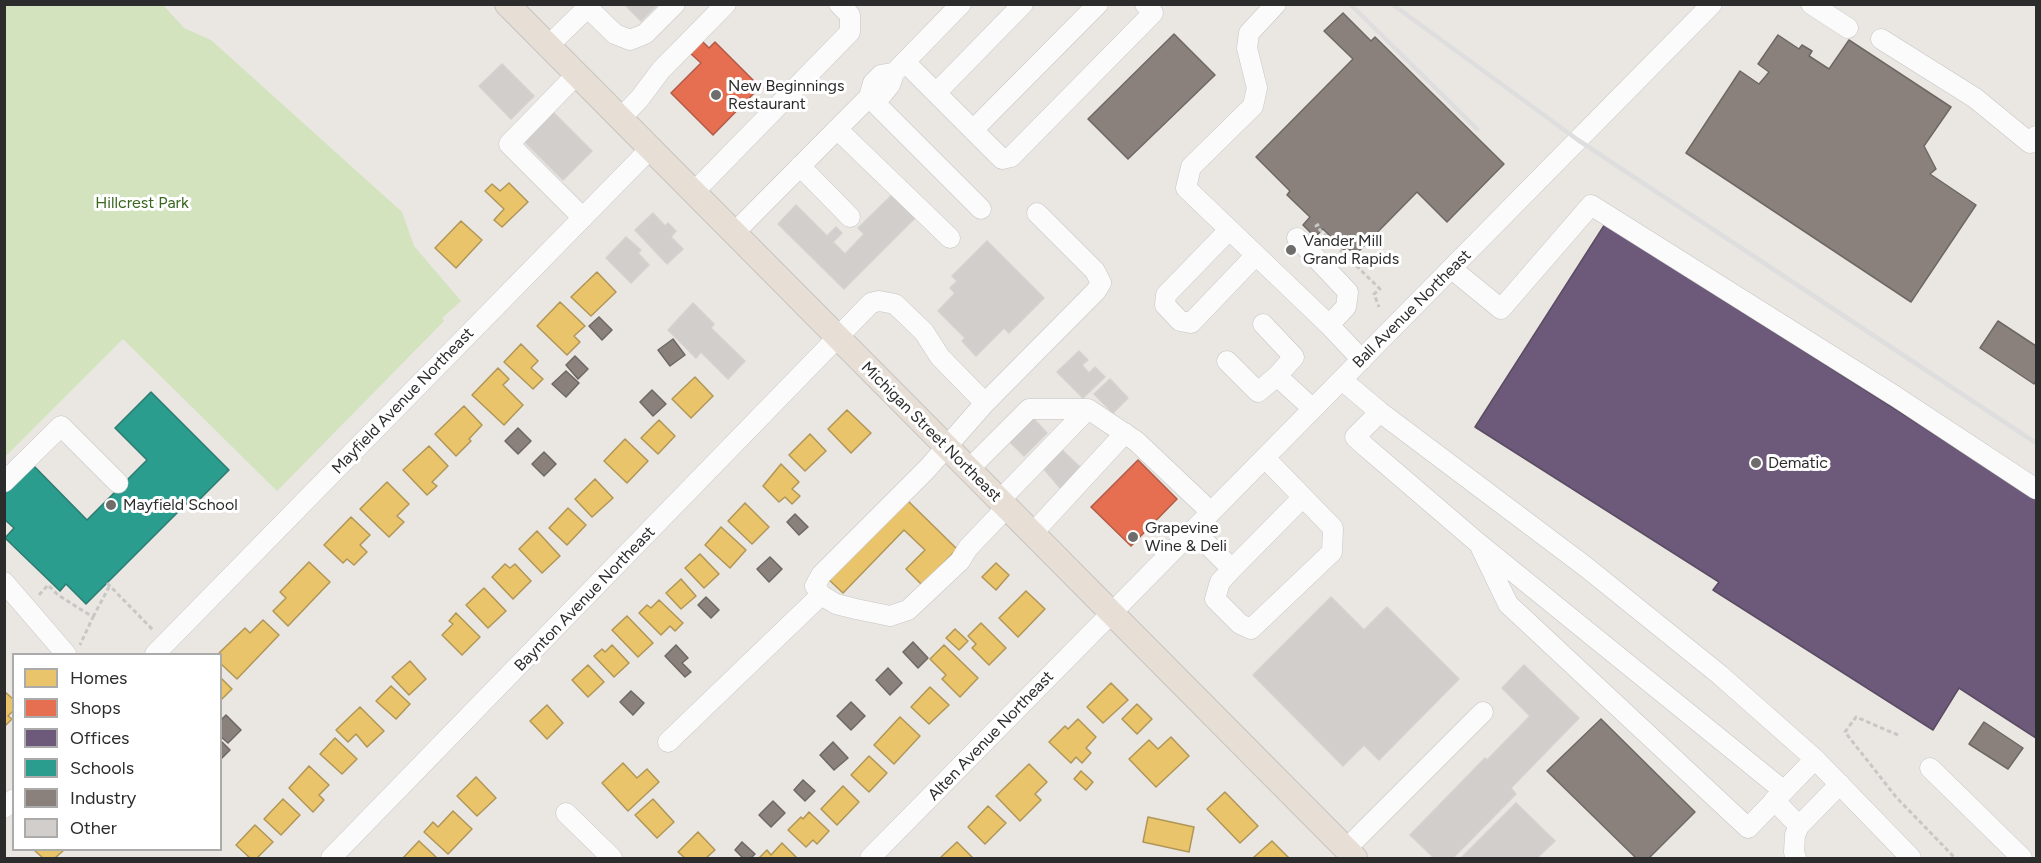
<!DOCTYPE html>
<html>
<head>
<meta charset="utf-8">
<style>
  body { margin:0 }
  #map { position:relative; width:2041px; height:863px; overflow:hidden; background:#eae6e2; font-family:Figtree,sans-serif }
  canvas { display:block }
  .frame { position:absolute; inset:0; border:6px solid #2c2c2c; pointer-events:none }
  .legend { position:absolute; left:12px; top:653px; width:210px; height:198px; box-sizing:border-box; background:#fff; border:2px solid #ababab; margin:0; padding:8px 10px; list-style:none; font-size:18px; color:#2c2c2c }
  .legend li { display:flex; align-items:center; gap:12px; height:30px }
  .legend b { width:30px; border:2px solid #ababab }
</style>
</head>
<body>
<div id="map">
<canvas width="2041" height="863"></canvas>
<div class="frame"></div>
<ul class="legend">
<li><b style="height:16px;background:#e9c46a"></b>Homes</li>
<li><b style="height:16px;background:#e76f51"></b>Shops</li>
<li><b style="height:16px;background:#6d597a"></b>Offices</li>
<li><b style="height:16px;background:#2a9d8f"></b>Schools</li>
<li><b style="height:16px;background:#8a817c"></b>Industry</li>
<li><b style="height:16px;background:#d1cecb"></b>Other</li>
</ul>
</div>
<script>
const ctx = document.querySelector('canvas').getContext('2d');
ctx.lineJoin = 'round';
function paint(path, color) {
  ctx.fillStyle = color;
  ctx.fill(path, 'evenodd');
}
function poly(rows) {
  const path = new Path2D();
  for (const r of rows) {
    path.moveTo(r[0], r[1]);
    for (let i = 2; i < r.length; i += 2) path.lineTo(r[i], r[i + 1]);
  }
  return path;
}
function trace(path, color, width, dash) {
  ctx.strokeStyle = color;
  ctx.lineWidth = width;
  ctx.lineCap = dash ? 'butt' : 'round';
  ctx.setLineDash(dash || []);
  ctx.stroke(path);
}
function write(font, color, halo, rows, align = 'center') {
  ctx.font = font + ' Figtree,sans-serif';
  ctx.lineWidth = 6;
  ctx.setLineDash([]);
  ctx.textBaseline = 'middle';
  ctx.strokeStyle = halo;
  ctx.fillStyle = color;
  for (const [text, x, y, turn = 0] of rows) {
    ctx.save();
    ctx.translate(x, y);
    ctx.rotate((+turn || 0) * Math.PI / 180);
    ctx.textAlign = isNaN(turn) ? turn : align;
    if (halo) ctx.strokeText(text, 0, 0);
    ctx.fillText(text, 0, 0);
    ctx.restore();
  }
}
const green = poly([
  [4,5,163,5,184,28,211,40,402,212,414,246,461,301,442,318,444,321,277,491,123,339,5,457]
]);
const homes = poly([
  [509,183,528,202,502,227,494,220,504,209,485,191,492,184,500,191,509,183],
  [461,221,482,240,456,268,435,248,461,221],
  [597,272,616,292,591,316,571,297,597,272],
  [560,302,585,326,574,336,580,342,567,355,537,326,560,302],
  [521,344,538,361,531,368,543,379,533,389,504,362,521,344],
  [498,368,509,379,503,385,523,405,504,425,472,395,498,368],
  [695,377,713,396,691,418,672,399,695,377],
  [464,406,482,425,469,439,471,441,456,456,435,434,464,406],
  [847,410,871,433,851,453,828,429,847,410],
  [659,420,675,436,658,454,641,438,659,420],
  [810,434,826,451,805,471,789,455,810,434],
  [625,439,648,461,627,483,604,461,625,439],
  [429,446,448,466,432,482,437,486,427,495,403,470,429,446],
  [781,464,799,482,792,489,800,496,792,504,785,497,779,502,763,486,781,464],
  [595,479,613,498,592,517,575,499,595,479],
  [387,482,409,504,397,516,404,522,389,537,360,509,387,482],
  [904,497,957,549,922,585,906,569,925,550,904,530,843,593,826,577,904,497],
  [745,503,769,527,752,544,728,521,745,503],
  [568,508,586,525,567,545,549,528,568,508],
  [351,517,370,535,360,545,367,552,354,565,347,559,343,563,324,545,351,517],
  [721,527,746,550,730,568,705,545,721,527],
  [537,531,560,556,542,573,519,549,537,531],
  [700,554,719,574,704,588,685,568,700,554],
  [309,562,330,582,288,626,273,611,286,598,280,592,309,562],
  [996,563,1009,575,996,590,982,577,996,563],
  [505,564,510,568,515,564,531,581,513,599,492,577,505,564],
  [681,579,696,596,681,609,666,593,681,579],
  [484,588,506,611,488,628,466,605,484,588],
  [1026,591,1045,609,1018,637,999,618,1026,591],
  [659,600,683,623,675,631,670,626,661,635,639,613,647,605,651,608,659,600],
  [456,613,480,637,462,655,442,635,453,624,449,621,456,613],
  [627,616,653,643,638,657,612,630,627,616],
  [263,620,279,635,237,679,220,663,220,654,218,654,245,628,250,633,263,620],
  [981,623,1006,648,989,665,972,648,976,644,968,636,981,623],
  [955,629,968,641,959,650,946,638,955,629],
  [612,645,629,663,614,677,594,656,602,649,605,652,612,645],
  [944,645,978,678,960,697,942,679,946,675,930,659,944,645],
  [410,661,426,679,409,695,392,677,410,661],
  [588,665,604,682,588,697,572,680,588,665],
  [220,677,232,689,220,701,220,677],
  [1111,683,1128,700,1103,723,1087,707,1111,683],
  [391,686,410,704,396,719,376,701,391,686],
  [930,687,949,705,929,724,911,707,930,687],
  [4,691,14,700,14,710,8,716,12,719,4,727,4,691],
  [1137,704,1152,719,1137,734,1122,719,1137,704],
  [547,705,563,723,547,739,530,721,547,705],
  [360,707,384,731,367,747,356,734,348,742,336,730,360,707],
  [900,717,920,736,894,764,874,745,900,717],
  [1078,719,1096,737,1086,748,1091,753,1082,763,1076,757,1071,763,1049,742,1065,726,1068,729,1078,719],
  [1171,737,1189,756,1156,787,1129,759,1149,740,1158,749,1171,737],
  [335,738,357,759,342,774,320,754,335,738],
  [869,756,887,773,869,792,851,775,869,756],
  [623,763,637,778,647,769,659,782,628,811,602,783,623,763],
  [1029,764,1047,782,1035,794,1041,800,1020,821,996,796,1029,764],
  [309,766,329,785,319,795,324,800,313,812,289,788,309,766],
  [1081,771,1093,782,1086,790,1074,779,1081,771],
  [476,777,496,798,477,816,457,796,476,777],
  [843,786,859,802,837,825,821,809,843,786],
  [1225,792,1258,826,1240,843,1207,809,1225,792],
  [283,799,300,815,281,835,264,819,283,799],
  [653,799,674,822,657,838,635,815,653,799],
  [988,806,1006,823,985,844,968,827,988,806],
  [453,811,472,829,448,854,424,832,433,822,438,827,453,811],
  [809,812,829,831,817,844,813,840,806,847,788,830,801,817,803,819,809,812],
  [1148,817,1194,827,1189,852,1143,842,1148,817],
  [255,825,273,842,257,858,250,858,236,845,255,825],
  [698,832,715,850,706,858,685,858,678,852,698,832],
  [419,841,437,858,403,858,419,841],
  [1272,841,1289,858,1253,858,1272,841],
  [957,842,973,858,940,858,957,842],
  [782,843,797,858,759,858,767,850,771,855,782,843],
  [34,850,64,850,55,858,43,858,34,850]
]);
const shops = poly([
  [702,41,709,48,715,42,760,87,713,135,671,93,701,63,690,53,702,41],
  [1138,460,1177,499,1131,546,1091,507,1138,460]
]);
const offices = poly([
  [1605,224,2036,499,2036,738,1959,688,1933,730,1713,590,1719,582,1475,427,1605,224]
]);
const schools = poly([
  [151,392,229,470,194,505,190,500,86,604,66,584,60,591,5,538,14,528,4,519,4,491,32,464,87,520,147,460,115,428,151,392]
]);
const industry = poly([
  [1343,13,1371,41,1375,37,1504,164,1447,222,1417,192,1355,255,1347,247,1344,250,1323,229,1315,237,1303,225,1310,217,1287,195,1290,191,1256,157,1353,59,1324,31,1343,13],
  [1174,34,1215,75,1128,159,1088,119,1174,34],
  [1778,35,1799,49,1802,45,1812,51,1809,56,1829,69,1849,40,1951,107,1924,146,1936,169,1930,174,1976,205,1911,302,1686,153,1740,71,1759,84,1765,77,1769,72,1758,64,1778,35],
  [599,317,612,330,602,340,589,326,599,317],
  [1998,321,2036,346,2036,380,2034,384,1980,348,1998,321],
  [673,339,685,355,670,366,658,350,673,339],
  [575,356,588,369,578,379,566,365,575,356],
  [566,371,579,383,566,397,552,384,566,371],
  [652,390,666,404,653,416,640,402,652,390],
  [518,428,531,441,518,454,505,441,518,428],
  [544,452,556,464,544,476,532,464,544,452],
  [795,514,808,527,799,535,787,522,795,514],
  [770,557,782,569,769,582,757,569,770,557],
  [706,597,719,610,711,618,698,605,706,597],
  [913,642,928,658,918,668,903,652,913,642],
  [676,645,688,658,682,663,691,672,685,677,665,656,676,645],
  [888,668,902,683,890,695,876,680,888,668],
  [631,691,644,703,633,715,620,702,631,691],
  [851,702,865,716,851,730,837,716,851,702],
  [226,715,241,730,228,743,220,736,220,721,226,715],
  [1601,719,1695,812,1649,858,1636,858,1547,771,1601,719],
  [1984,722,2023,748,2008,769,1969,744,1984,722],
  [220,740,230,750,220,760,220,740],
  [833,742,848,758,834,770,820,755,833,742],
  [803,780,815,791,805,801,794,790,803,780],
  [773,801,785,813,771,827,759,815,773,801],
  [742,842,755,854,751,858,743,858,735,850,742,842]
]);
const building = poly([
  [624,4,658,4,641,21,624,4],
  [502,64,534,96,511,119,479,86,502,64],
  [552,111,592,151,563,180,523,140,552,111],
  [893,194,916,217,844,289,778,224,796,205,827,236,836,227,842,233,833,242,845,254,864,234,858,228,893,194],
  [653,213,665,226,668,223,676,231,671,237,683,249,667,264,635,230,653,213],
  [626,237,641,250,638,253,649,265,631,283,606,258,626,237],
  [987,241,1044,298,1009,333,1004,328,976,356,962,341,965,338,938,311,955,293,950,288,957,281,952,276,987,241],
  [693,303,714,324,711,328,745,361,728,379,701,352,696,358,668,330,693,303],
  [1079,351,1088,360,1082,365,1089,373,1095,367,1105,377,1083,398,1057,372,1079,351],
  [1110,379,1128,398,1113,413,1094,394,1110,379],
  [1032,417,1047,433,1024,456,1009,441,1032,417],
  [1060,448,1081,468,1061,489,1042,467,1060,448],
  [1331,597,1364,630,1387,607,1459,679,1379,760,1364,745,1343,766,1253,675,1331,597],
  [1524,665,1579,718,1511,788,1516,794,1453,858,1434,858,1410,835,1485,758,1487,760,1530,716,1502,688,1524,665],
  [1516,803,1555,841,1537,858,1461,858,1516,803]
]);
const path = poly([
  [1319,224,1316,226,1380,289,1374,294,1379,307],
  [107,583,154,631],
  [39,595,48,585,58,595,93,617,80,645],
  [93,617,109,587],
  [1898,735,1856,717,1845,732,1896,797,1955,858]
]);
const minor = poly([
  [584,4,615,34,630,40,645,34,675,4],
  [1098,4,973,130,1002,159,1011,157,1153,13,1145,4],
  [1276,4,1249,33,1247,48,1257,88,1253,106,1191,167,1186,188,1329,325,1346,307,1348,292,1297,238],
  [1811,4,1848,28],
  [1881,39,1975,98,2030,143,2036,136],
  [548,46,587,8],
  [905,62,973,130],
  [577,74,509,144,583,218],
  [936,93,1023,4],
  [869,97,981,209],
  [869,97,881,96,890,85,894,73,961,4],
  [621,118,640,98,661,70,726,4],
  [837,129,950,238],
  [800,166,850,217],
  [694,192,850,32,850,15,839,4],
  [1229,230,1166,295,1165,305,1180,321,1191,323,1256,255],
  [734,233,869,97,873,83,881,75,894,73],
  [1452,269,1501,309,1591,205,1895,396,2036,489],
  [1329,325,1362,360],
  [1227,361,1258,392,1277,376,1294,357,1263,324],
  [1277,376,1313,409],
  [1342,380,1380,412,1586,567,1720,675,1815,759,1911,858],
  [1380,412,1355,437,1366,447,1478,543,1784,791],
  [968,470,1029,409,1088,409,1136,441,1211,512],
  [4,482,61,426,118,483],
  [999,501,1088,409],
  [1006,508,968,548,960,561,908,610,890,616,856,609,836,604,821,595,815,586,821,575,927,469,985,403,1096,291,1101,283,1095,271,1037,213],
  [1193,530,1232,569,1220,582,1215,599,1240,624,1251,629,1332,552,1333,528,1265,458],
  [1032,534,1125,433],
  [1481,548,1508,604,1748,828,1815,759],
  [1232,569,1303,497],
  [4,582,66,654],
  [155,654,651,148],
  [668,742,821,595],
  [1930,768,2022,858],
  [1774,800,1799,826],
  [4,808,14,799],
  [566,813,612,858],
  [1346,849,1483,712],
  [331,858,871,303,879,301,895,304,924,332,940,357,985,403],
  [870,858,1712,4],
  [1796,858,1794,852,1795,835,1799,826,1840,784]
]);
const major = poly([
  [507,4,1355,858]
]);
const rail = poly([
  [1350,4,1477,129],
  [1392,4,1578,140,2036,443]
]);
const markers = [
  [716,95,6,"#6e6d6c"],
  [1291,250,6,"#6e6d6c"],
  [1756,463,6,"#6e6d6c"],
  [111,505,6,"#6e6d6c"],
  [1133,537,6,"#6e6d6c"]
];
const poiNames = [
  ["New Beginnings",728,86],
  ["Restaurant",728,104],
  ["Vander Mill",1303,241],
  ["Grand Rapids",1303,259],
  ["Dematic",1768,463],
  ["Mayfield School",123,505],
  ["Grapevine",1145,528],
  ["Wine & Deli",1145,546]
];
const parkNames = [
  ["Hillcrest Park",142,203]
];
const streetNames = [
  ["Ball Avenue Northeast",1412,309,-45],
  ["Mayfield Avenue Northeast",403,401,-46],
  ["Michigan Street Northeast",931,432,45],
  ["Baynton Avenue Northeast",585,599,-46],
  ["Alten Avenue Northeast",991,736,-46]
];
paint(green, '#d2e3bd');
paint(homes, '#e9c46a');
trace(homes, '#b09657', 1.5);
paint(shops, '#e76f51');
trace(shops, '#af5b46', 1.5);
paint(offices, '#6d597a');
trace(offices, '#5a4c63', 1.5);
paint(schools, '#2a9d8f');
trace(schools, '#2b7b71', 1.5);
paint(industry, '#8a817c');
trace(industry, '#6e6864', 1.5);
paint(building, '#d1cecb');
trace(building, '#d5d1ce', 1.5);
trace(minor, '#c6c5c5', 21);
trace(major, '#c6c4c2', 26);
trace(path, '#c7c7c6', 3, [4.5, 3]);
trace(minor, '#fcfbfb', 20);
trace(major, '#e7dfd5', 24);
trace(rail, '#dededf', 4.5);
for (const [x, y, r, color] of markers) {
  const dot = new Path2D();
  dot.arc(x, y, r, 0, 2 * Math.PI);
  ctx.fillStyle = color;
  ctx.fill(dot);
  trace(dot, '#fff', 2);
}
write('16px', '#2c2c2c', '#fff', poiNames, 'left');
write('16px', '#39671e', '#fff', parkNames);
write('16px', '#2c2c2c', '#fff', streetNames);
</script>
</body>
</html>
